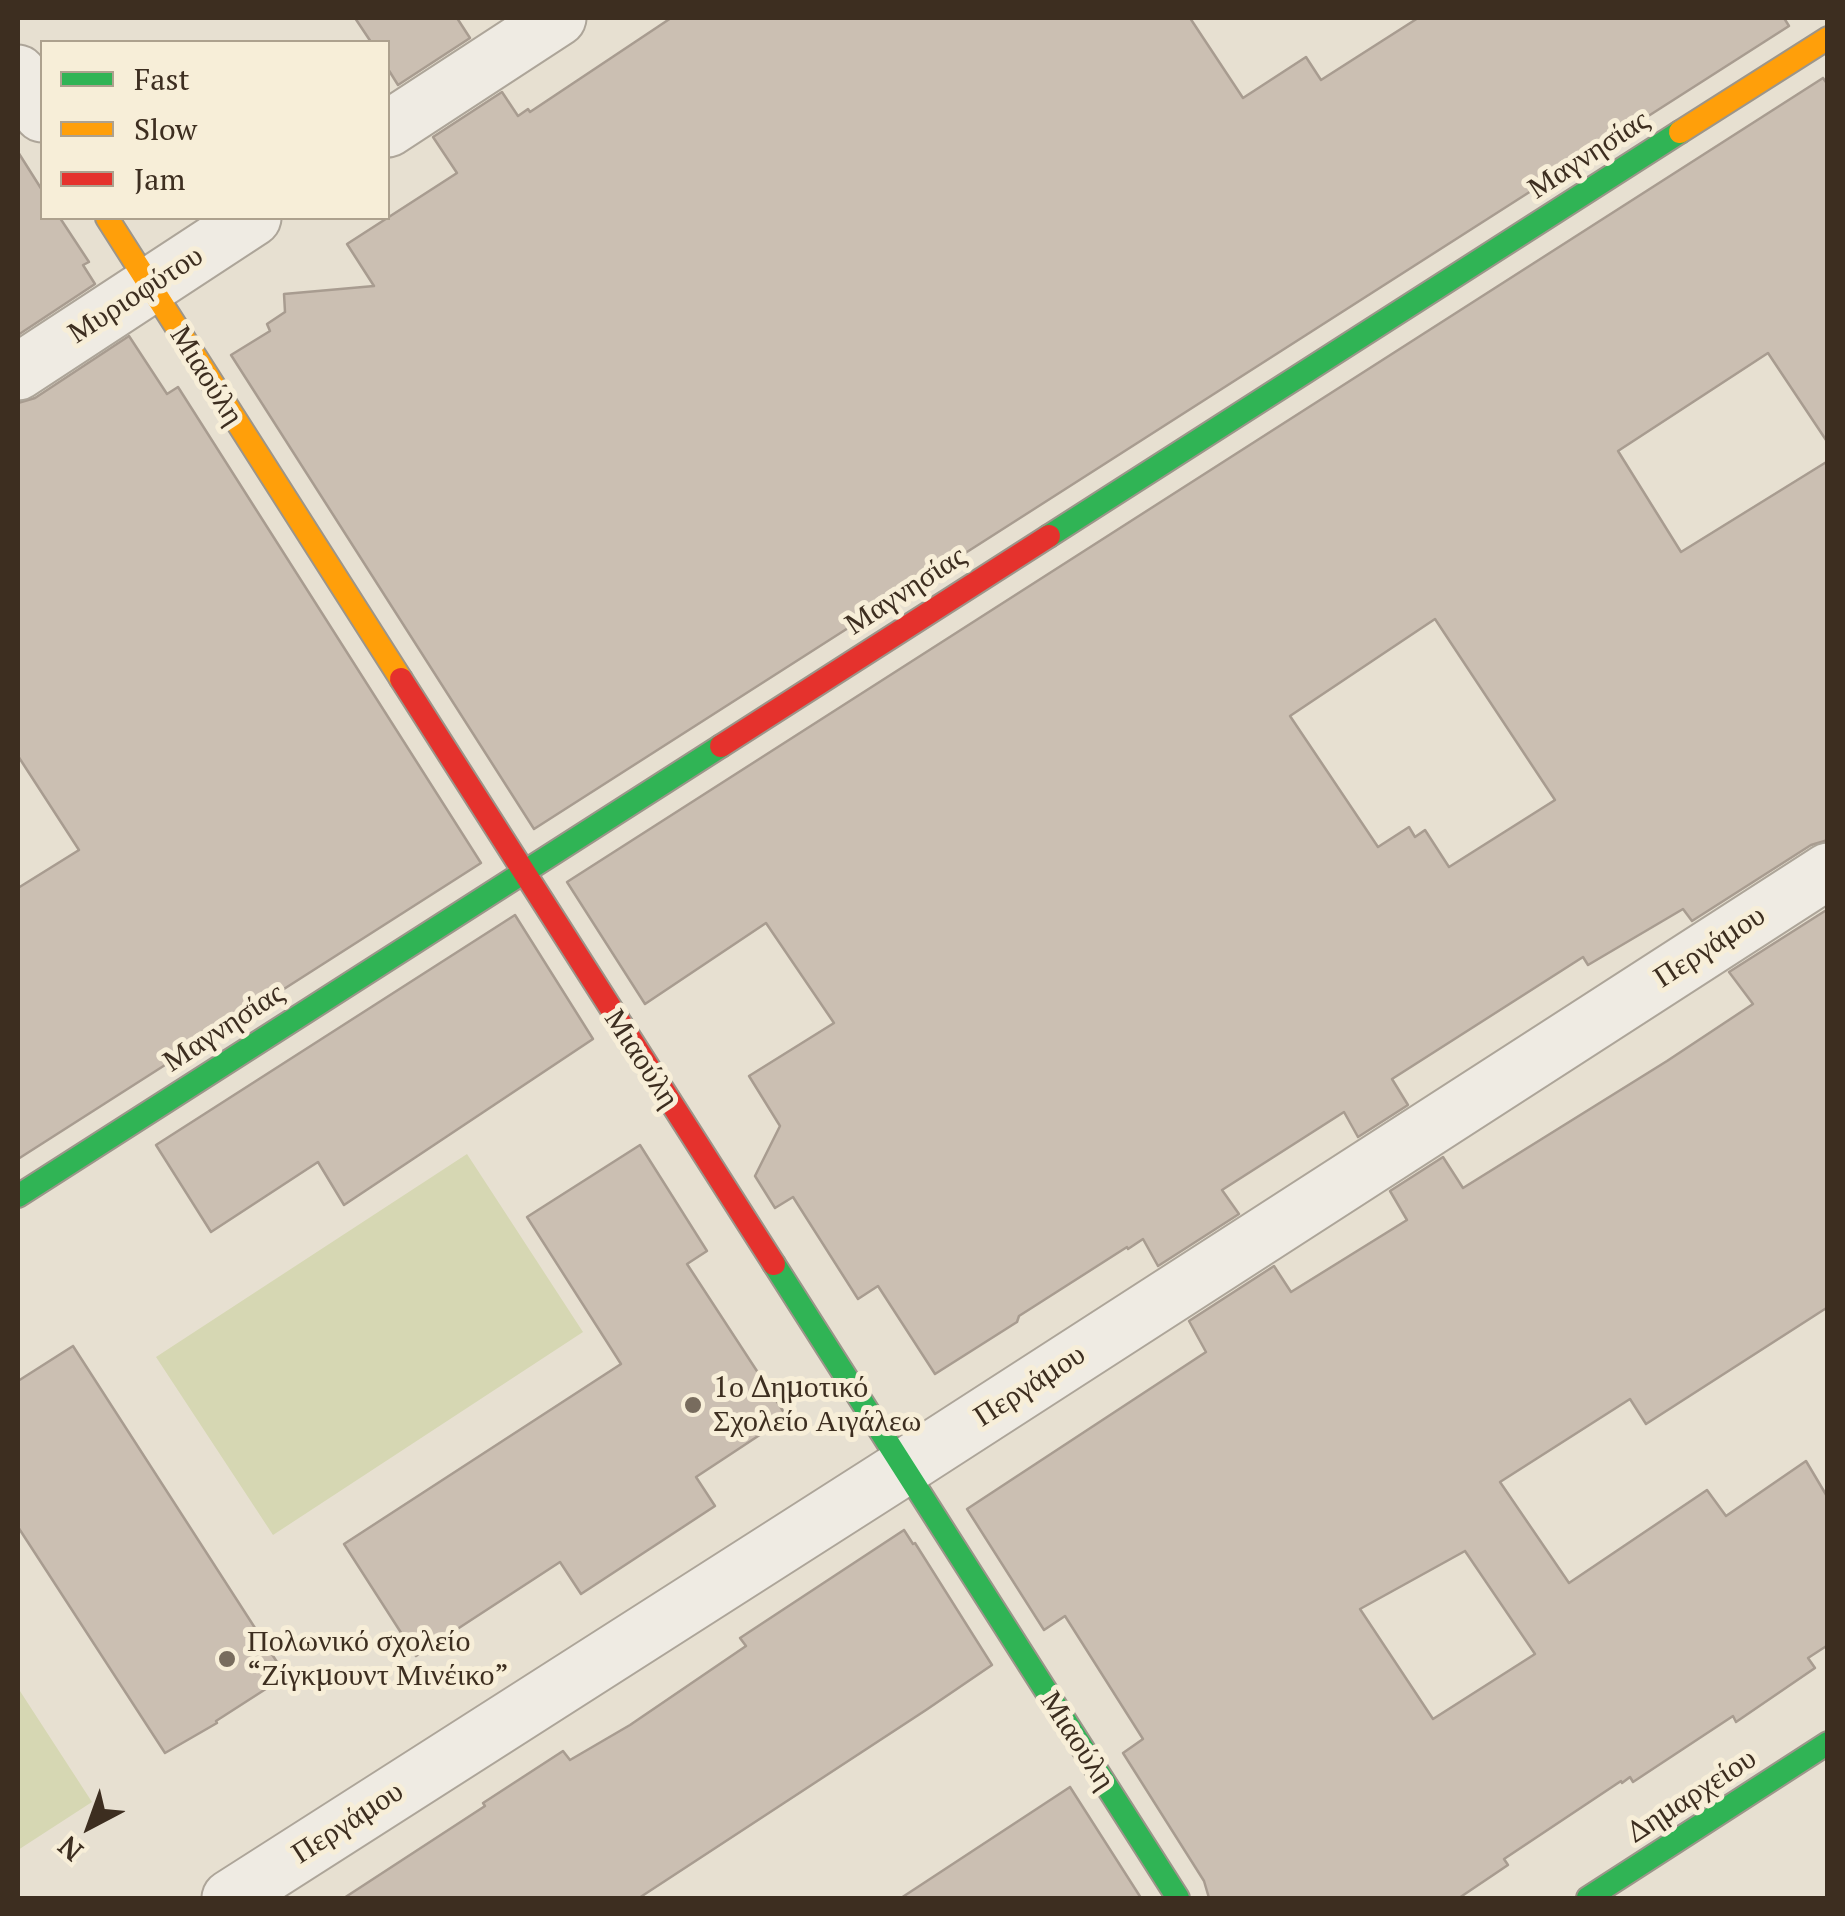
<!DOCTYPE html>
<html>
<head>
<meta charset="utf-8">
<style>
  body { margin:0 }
  #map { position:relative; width:1845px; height:1916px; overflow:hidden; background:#e7e0d1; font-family:"PT Serif",serif }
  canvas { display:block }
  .frame { position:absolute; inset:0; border:20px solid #3d2e20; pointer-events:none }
  .legend { position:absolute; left:40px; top:40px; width:350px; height:180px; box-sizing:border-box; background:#f7eed8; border:2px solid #ada18e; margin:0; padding:12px 18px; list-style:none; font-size:30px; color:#3d2e20 }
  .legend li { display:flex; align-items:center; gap:20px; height:50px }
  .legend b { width:50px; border:2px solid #ada18e }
  .north { position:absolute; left:40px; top:1776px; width:100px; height:100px; -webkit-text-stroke:8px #f7eed8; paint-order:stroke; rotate:221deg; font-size:28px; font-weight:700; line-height:40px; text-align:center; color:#3d2e20 }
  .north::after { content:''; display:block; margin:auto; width:35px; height:45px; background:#3d2e20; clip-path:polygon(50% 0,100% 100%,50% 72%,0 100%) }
</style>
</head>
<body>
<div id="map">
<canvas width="1845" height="1916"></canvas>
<div class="frame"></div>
<ul class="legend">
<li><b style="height:12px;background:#30b455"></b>Fast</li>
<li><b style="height:12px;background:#ff9f0a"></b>Slow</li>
<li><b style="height:12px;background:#e5322d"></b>Jam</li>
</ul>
<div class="north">N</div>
</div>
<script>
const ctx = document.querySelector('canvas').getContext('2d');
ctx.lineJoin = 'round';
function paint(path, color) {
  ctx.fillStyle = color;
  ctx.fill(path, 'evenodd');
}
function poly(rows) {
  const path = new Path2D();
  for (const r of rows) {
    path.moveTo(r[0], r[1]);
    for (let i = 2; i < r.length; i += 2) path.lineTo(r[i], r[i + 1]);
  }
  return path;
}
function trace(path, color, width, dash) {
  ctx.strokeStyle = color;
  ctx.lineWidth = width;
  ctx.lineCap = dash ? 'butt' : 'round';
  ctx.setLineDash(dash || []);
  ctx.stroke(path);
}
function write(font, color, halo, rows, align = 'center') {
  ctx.font = font + ' "PT Serif",serif';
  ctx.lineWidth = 10;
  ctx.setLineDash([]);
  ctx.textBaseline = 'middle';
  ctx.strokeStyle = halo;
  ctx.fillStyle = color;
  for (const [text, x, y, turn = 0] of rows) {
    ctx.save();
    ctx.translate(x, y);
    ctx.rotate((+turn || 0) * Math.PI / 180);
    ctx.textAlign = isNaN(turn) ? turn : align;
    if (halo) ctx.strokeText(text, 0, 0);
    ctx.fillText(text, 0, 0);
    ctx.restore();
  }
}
const green = poly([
  [467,1154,583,1332,273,1535,156,1357],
  [18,1688,92,1802,18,1850]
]);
const building = poly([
  [355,18,457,18,470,38,398,85,388,69,388,42,371,42,355,18],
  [671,18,1190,18,1243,98,1306,57,1321,80,1418,18,1784,18,1789,26,534,829,231,355,270,331,267,324,285,312,284,294,374,286,347,244,457,173,433,137,502,92,518,116,528,109,530,112,671,18],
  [1823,78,1828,85,1828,443,1768,353,1618,451,1681,552,1828,461,1828,840,1811,845,1692,921,1683,909,1588,965,1583,957,1392,1079,1408,1105,1358,1137,1344,1112,1222,1190,1239,1214,1158,1266,1143,1239,1128,1249,1127,1247,1019,1316,1017,1322,935,1374,878,1286,858,1299,793,1197,775,1208,755,1176,780,1126,749,1076,834,1023,766,923,645,1004,567,882,1823,78],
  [1435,619,1555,800,1449,867,1425,830,1415,837,1409,827,1378,847,1290,716,1435,619],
  [18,152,42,190,42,218,60,218,89,262,83,265,95,284,18,335,18,152],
  [129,336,167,394,178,387,481,863,18,1159,18,888,79,850,18,756,18,403,35,398,129,336],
  [1828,909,1828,1307,1646,1424,1630,1399,1500,1482,1569,1583,1707,1490,1726,1516,1806,1461,1828,1498,1828,1645,1808,1658,1815,1668,1736,1722,1733,1716,1633,1782,1630,1777,1622,1783,1621,1781,1504,1859,1508,1865,1459,1898,1209,1898,1204,1881,1123,1753,1143,1739,1065,1616,1044,1630,967,1509,1206,1352,1189,1321,1274,1266,1291,1292,1407,1220,1390,1191,1443,1157,1463,1188,1667,1061,1753,1004,1729,972,1828,909],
  [1465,1551,1535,1654,1433,1719,1360,1609,1465,1551],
  [515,915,593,1039,344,1205,318,1162,211,1232,156,1145,515,915],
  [640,1145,707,1251,687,1264,787,1417,696,1477,715,1506,581,1594,560,1562,416,1656,344,1544,621,1364,527,1217,640,1145],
  [73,1346,286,1676,216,1721,217,1723,165,1753,18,1527,18,1381,73,1346],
  [904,1530,913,1544,915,1543,992,1665,926,1710,639,1898,344,1898,485,1806,483,1803,563,1751,570,1760,630,1725,746,1646,740,1638,904,1530],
  [1070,1787,1141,1898,901,1898,1070,1787]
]);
const street = poly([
  [18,73,42,114],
  [388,129,558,18],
  [18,372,253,218],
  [230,1898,903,1468,1828,871]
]);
const fast = poly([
  [1049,536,1680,132],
  [18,1196,721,746],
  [774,1264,1178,1898],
  [1588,1898,1828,1743]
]);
const slow = poly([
  [1680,132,1828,38],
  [107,218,401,679]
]);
const jam = poly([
  [401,679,774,1264],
  [721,746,1049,536]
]);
const markers = [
  [693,1405,10,"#786c5e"],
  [227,1659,10,"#786c5e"]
];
const streetNames = [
  ["Μαγνησίας",1589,155,-33],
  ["Μυριοφύτου",136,295,-33],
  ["Μιαούλη",206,376,58],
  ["Μαγνησίας",906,591,-33],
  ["Περγάμου",1710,947,-33],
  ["Μαγνησίας",224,1028,-33],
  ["Μιαούλη",641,1059,57],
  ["Περγάμου",1030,1386,-33],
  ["Μιαούλη",1077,1741,57],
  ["Δημαρχείου",1692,1796,-33],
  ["Περγάμου",348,1823,-33]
];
const poiNames = [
  ["1ο Δημοτικό",713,1388],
  ["Σχολείο Αιγάλεω",713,1422],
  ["Πολωνικό σχολείο",247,1642],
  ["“Ζίγκμουντ Μινέικο”",247,1676]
];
paint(green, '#d6d7b3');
paint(building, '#cbbfb2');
trace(building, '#a89c90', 2.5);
trace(street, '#ada599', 59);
trace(fast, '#9c958a', 26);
trace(slow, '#9c958a', 26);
trace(jam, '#9c958a', 26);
trace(street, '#efebe3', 55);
trace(fast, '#30b455', 22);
trace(slow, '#ff9f0a', 22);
trace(jam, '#e5322d', 22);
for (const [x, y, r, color] of markers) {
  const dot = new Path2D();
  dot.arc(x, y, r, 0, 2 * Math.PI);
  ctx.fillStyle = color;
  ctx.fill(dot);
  trace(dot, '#f7eed8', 4);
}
write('30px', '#3d2e20', '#f7eed8', streetNames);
write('30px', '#3d2e20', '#f7eed8', poiNames, 'left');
</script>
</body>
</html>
